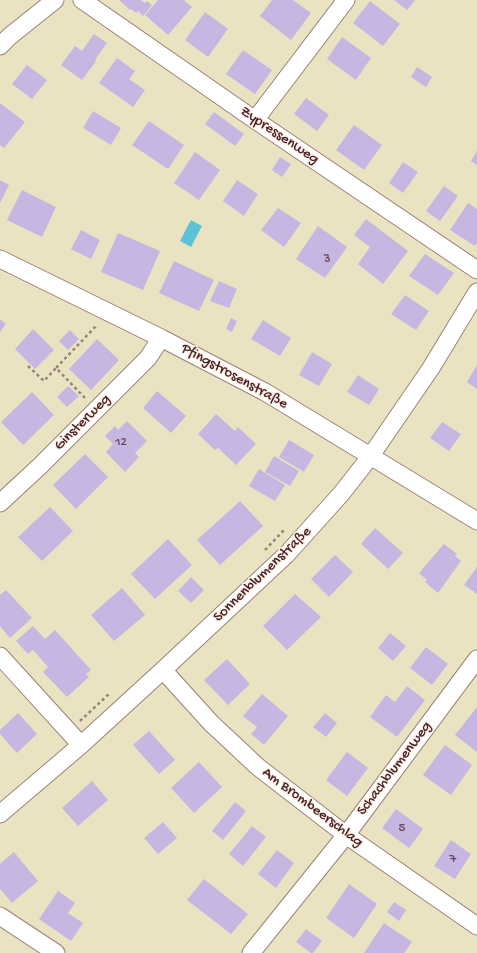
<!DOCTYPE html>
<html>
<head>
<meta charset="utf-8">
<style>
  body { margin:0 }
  canvas { display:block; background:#eae3c2 }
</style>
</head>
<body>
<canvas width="477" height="953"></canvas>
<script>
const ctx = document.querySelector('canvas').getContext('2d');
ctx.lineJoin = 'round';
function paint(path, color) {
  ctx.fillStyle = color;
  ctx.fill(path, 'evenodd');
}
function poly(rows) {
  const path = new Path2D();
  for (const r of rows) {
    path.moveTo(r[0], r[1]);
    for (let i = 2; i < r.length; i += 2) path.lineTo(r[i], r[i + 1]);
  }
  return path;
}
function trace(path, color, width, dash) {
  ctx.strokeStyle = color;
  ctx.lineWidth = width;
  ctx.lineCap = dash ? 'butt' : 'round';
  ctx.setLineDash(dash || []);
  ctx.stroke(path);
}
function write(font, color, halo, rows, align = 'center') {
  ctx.font = font + ' "Gochi Hand",sans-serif';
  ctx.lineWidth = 3;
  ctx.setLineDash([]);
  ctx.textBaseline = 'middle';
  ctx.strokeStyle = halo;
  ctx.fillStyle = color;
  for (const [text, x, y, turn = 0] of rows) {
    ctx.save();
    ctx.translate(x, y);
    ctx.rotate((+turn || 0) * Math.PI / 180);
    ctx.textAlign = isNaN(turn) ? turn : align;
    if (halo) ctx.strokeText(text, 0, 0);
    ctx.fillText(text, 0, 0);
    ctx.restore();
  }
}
const water = poly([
  [191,220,202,226,191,247,180,241]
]);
const building = poly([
  [119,0,141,0,145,3,147,1,152,5,143,16,138,11,136,13,131,9,130,10],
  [158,0,184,0,192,7,168,35,145,15],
  [272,0,293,0,311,13,291,40,260,16],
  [394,0,415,0,407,10],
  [370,1,400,24,383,46,353,23],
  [205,12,228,29,208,57,185,40],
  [94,34,107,43,95,60,96,61,82,80,61,65,75,46,82,51],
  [342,37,371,58,356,80,327,59],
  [243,50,272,70,255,94,226,74],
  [117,58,135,71,129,79,145,90,133,107,99,83],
  [27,65,47,80,32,99,12,84],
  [417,67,432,77,426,87,411,77],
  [306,98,329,115,317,131,294,114],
  [0,103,25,122,4,148,0,145],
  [93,111,121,128,111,145,83,128],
  [214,112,244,134,235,146,205,124],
  [149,121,184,145,168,169,132,145],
  [354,125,382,145,364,170,336,150],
  [477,151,477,165,471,161],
  [195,152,220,170,199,200,174,183],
  [280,157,291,164,282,177,272,170],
  [403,162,418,172,403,193,389,183],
  [0,180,9,185,0,203],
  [237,180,258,194,244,216,223,201],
  [444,186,458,196,440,221,426,211],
  [22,190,56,207,42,237,7,220],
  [468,203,477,209,477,243,475,246,450,230],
  [278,208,301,223,284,247,261,230],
  [366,219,408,251,383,284,358,264,370,247,354,235],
  [318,226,347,247,325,278,296,259],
  [81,230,100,240,91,259,71,249],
  [118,233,160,251,143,290,101,272],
  [425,254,454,273,438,295,409,276],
  [174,261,214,280,199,311,159,293],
  [219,281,237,289,229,308,210,301],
  [405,295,429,311,416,330,391,314],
  [231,318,237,321,232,332,226,329],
  [0,319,6,324,0,332],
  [263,320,291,338,280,356,251,339],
  [33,329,54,350,35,369,15,349],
  [70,330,79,339,68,350,59,341],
  [97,339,119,360,91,390,69,369],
  [312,352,332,364,319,386,299,375],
  [477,365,477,389,467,382],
  [358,375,379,389,369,405,347,392],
  [68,386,79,396,67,407,57,397],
  [157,391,186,416,171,433,143,408],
  [32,392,54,415,23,445,1,422],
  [216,414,235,431,238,427,256,444,236,465,218,448,215,450,198,434],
  [127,421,147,441,135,453,139,457,125,472,106,452,113,444,105,436,115,426,118,430],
  [442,422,461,434,449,451,430,438],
  [289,440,314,455,304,472,279,457],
  [85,454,108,477,76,509,53,485],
  [274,456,299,471,290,486,265,472],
  [259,469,285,485,275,501,249,486],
  [240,501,263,526,220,565,197,540],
  [50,507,73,531,42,561,18,537],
  [375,528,403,553,388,569,361,544],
  [168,539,192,565,155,599,131,574],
  [444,544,457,554,455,556,461,561,438,593,425,582,427,580,419,573],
  [335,555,353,572,329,597,311,579],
  [477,567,477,594,464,585],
  [191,577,204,590,191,603,178,591],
  [122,588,145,615,114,641,91,615],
  [6,590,32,618,10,638,0,626,0,595],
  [295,594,321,617,287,650,263,626],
  [33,626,45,639,55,630,91,670,86,674,89,677,67,697,43,672,48,667,33,650,28,654,16,641],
  [390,633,406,646,393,661,378,648],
  [426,647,448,664,432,685,410,668],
  [227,659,250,684,228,705,204,680],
  [407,686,425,700,397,737,370,717,386,695,395,702],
  [262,694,288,716,264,745,251,734,257,727,243,716],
  [477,707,477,752,455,735],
  [18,713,37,734,17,753,0,734,0,730],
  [325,713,337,723,326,737,313,727],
  [149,731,175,760,159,774,133,745],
  [445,745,472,765,451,795,423,775],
  [347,752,368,768,347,796,326,780],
  [199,762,222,787,194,813,171,788],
  [92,781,108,800,78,826,62,808],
  [235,802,246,811,223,840,212,831],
  [396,809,423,829,409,848,382,828],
  [163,822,177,838,158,854,144,838],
  [252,826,266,837,243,866,229,854],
  [451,840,471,854,455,879,434,866],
  [277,850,294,863,276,888,258,874],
  [14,852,38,881,12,903,0,889,0,864],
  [204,879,248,914,231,934,187,900],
  [349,884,377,904,354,938,326,918],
  [58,891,75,903,68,913,83,923,71,941,39,919],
  [394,902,406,910,399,921,387,912],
  [384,923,412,942,404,953,364,953],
  [306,929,322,941,313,953,311,953,296,942]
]);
const path = poly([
  [28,366,44,381,56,368],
  [85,398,56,368,97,325],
  [265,550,285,529],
  [80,721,110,693]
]);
const street = poly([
  [82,0,255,120,477,270],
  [0,46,10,36,55,0],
  [255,120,346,0],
  [0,259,161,338,265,392,477,521],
  [0,503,40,466,148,358,161,338],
  [0,656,81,745],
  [163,670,211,723,258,767,346,835,477,926],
  [0,814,81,745,163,670,287,554,341,494,370,457,431,368,477,292],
  [0,916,56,953],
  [251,953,346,835,477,659]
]);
const numberNames = [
  ["3",327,260],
  ["12",121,443],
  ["5",402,829],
  ["7",453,860]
];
const streetNames = [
  ["Zypressenweg",279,136,34],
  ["Pfingstrosenstraße",234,377,29],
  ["Ginsterweg",83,423,-45],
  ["Sonnenblumenstraße",263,575,-44],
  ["Schachblumenweg",395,769,-53],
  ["Am Brombeerschlag",312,808,37]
];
paint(water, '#5bc2d8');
paint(building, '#c5b7e2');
trace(street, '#9a8176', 19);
trace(path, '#9a8176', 2.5, [3, 3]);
trace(street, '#fff', 17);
write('13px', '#694559', null, numberNames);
write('15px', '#4a1f2b', '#fcf5e5', streetNames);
</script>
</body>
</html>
